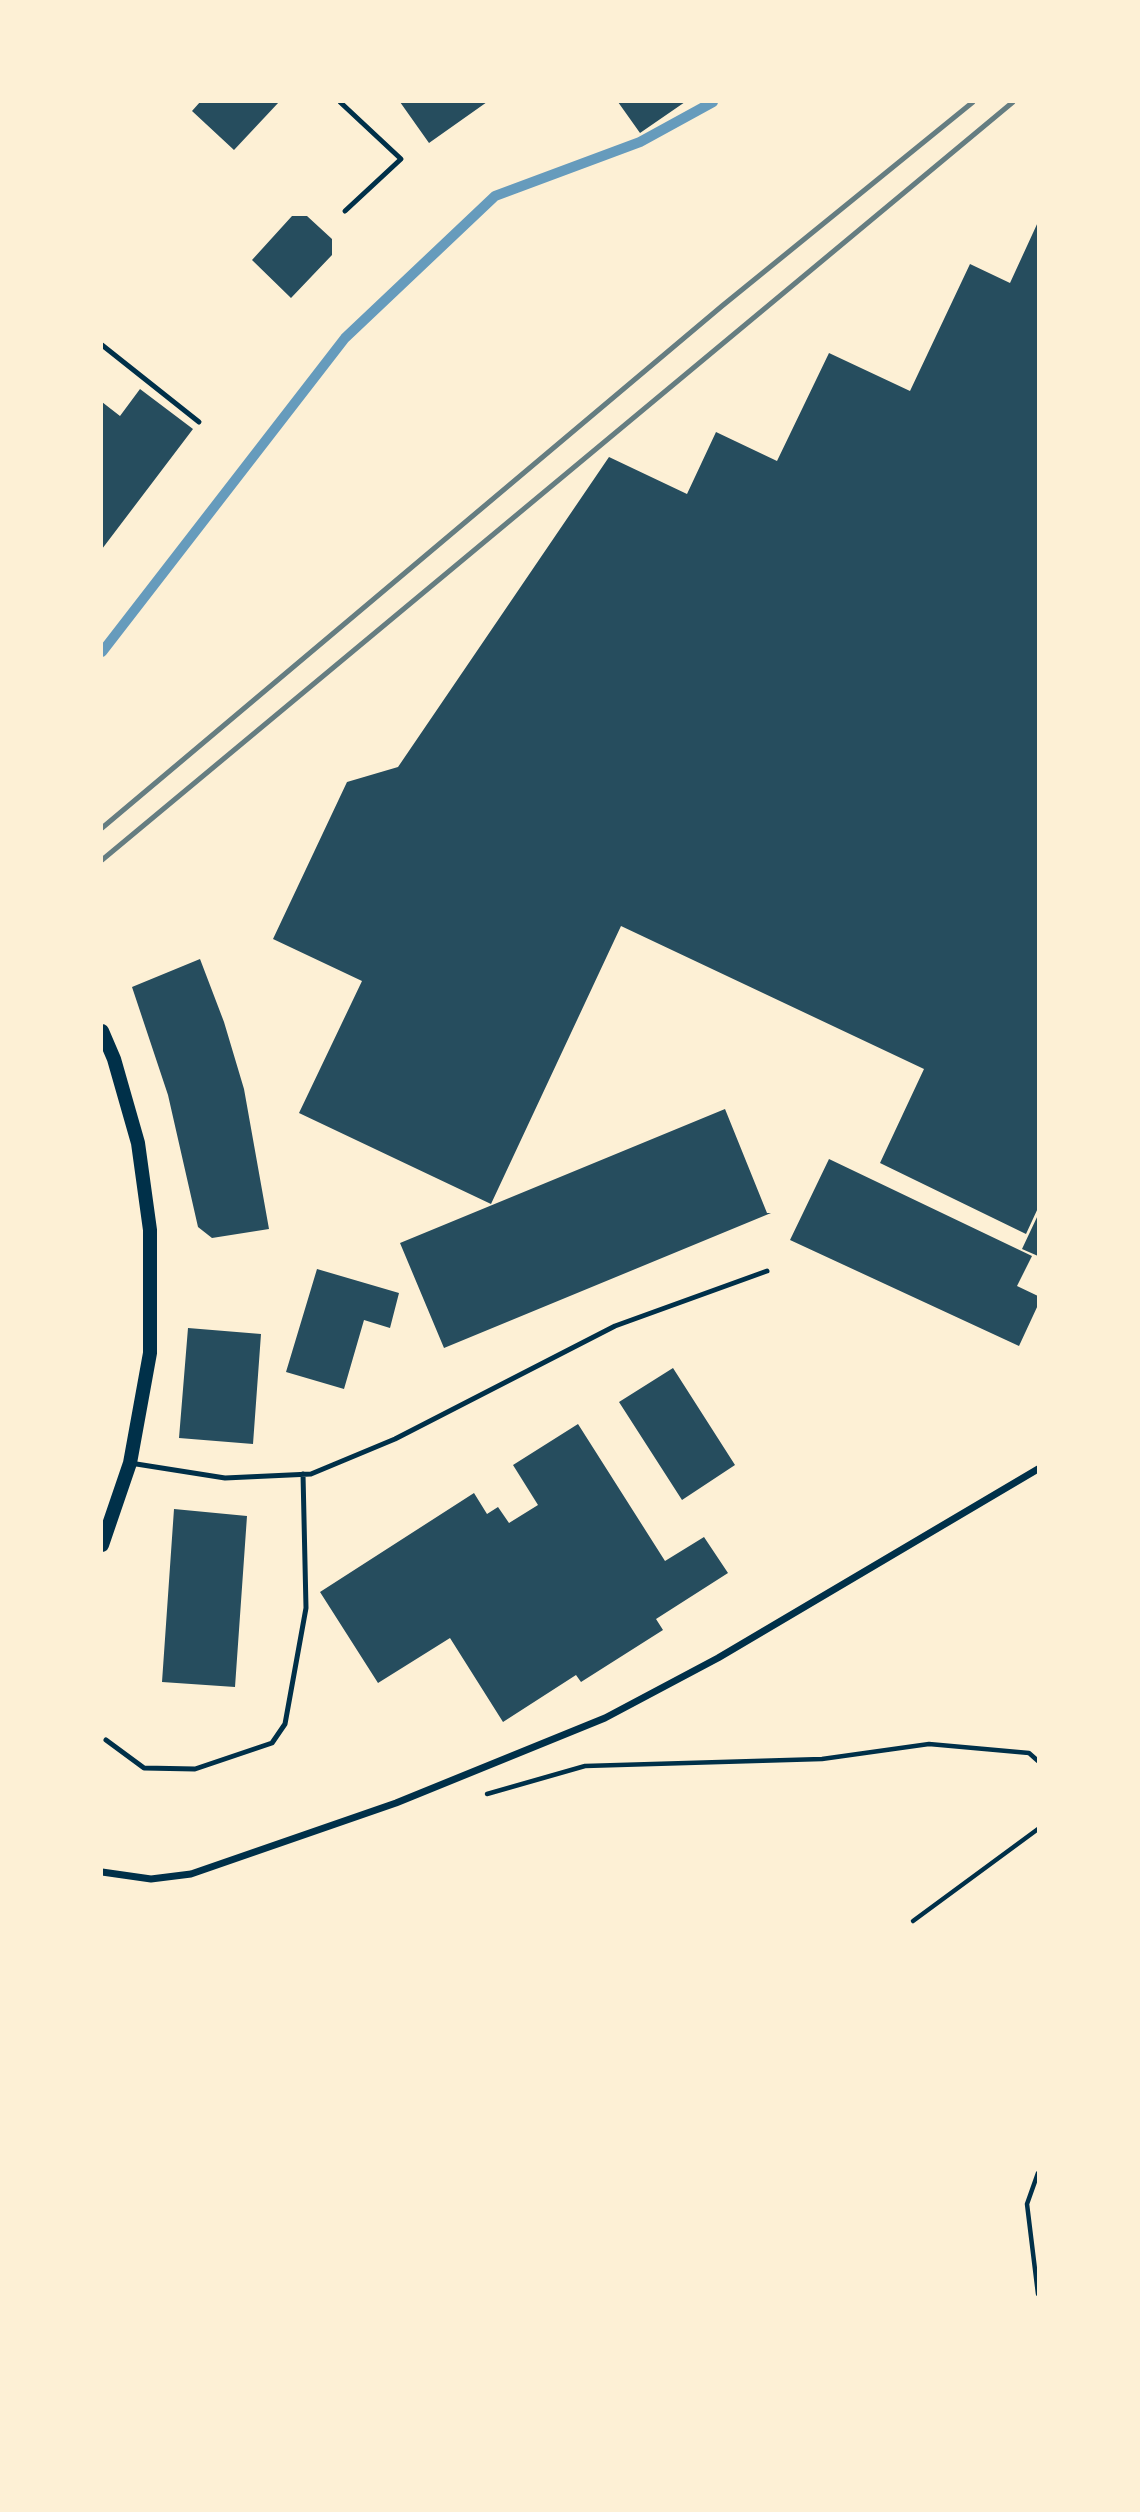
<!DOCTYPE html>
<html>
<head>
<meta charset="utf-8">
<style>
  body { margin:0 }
  #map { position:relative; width:1140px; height:2512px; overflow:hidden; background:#fdf0d5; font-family:"Public Sans",sans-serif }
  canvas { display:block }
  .frame { position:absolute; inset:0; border:103px solid #fdf0d5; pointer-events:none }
</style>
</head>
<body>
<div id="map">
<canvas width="1140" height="2512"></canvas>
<div class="frame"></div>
</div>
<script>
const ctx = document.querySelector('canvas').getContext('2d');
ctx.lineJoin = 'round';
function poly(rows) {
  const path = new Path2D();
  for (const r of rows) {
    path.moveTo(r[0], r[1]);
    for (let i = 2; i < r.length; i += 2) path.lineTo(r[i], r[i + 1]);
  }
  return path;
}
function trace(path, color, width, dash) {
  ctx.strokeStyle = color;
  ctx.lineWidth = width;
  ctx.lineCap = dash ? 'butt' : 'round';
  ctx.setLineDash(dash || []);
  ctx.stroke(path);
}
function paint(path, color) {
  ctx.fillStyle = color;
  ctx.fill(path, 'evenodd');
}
const stream = poly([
  [102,652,345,338,495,196,640,142,713,102]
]);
const building = poly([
  [200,102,279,102,234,150,192,111],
  [400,102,487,102,429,143],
  [618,102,685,102,640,133],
  [292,216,307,216,332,239,332,255,291,298,252,260],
  [1038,222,1038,1208,1026,1234,880,1163,924,1069,621,926,491,1204,299,1113,362,981,273,939,347,782,398,767,609,457,687,494,716,432,777,461,829,353,910,391,970,264,1010,283],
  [140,389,193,429,102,549,102,402,120,416],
  [200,959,224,1022,244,1089,269,1229,212,1238,198,1227,168,1095,132,987],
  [725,1109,767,1213,771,1213,444,1348,400,1243],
  [829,1159,1032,1256,1017,1286,1038,1296,1038,1305,1019,1346,790,1240],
  [1038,1215,1038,1256,1022,1249],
  [317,1269,399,1293,390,1328,364,1320,344,1389,286,1372],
  [188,1328,261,1334,253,1444,179,1438],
  [673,1368,735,1465,682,1500,619,1402],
  [578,1424,665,1561,704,1537,728,1573,656,1619,663,1630,581,1682,576,1675,503,1722,450,1638,378,1683,320,1592,474,1493,487,1514,498,1507,509,1523,538,1505,513,1465],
  [174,1509,247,1516,235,1687,162,1682]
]);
const path = poly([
  [487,1794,585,1766,822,1759,929,1744,1029,1753,1038,1761],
  [913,1921,1038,1829],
  [1038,2173,1027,2204,1038,2294]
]);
const service = poly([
  [340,102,401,159,345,211],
  [102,345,199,422],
  [130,1463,225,1478,311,1474,395,1439,615,1326,767,1271],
  [106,1740,144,1768,195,1769,272,1743,285,1724,306,1608,303,1474]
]);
const minor = poly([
  [102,1872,151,1879,191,1874,396,1803,605,1718,718,1658,1038,1469]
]);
const secondary = poly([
  [102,1031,114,1059,138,1143,150,1230,150,1353,130,1463,102,1545]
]);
const rail = poly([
  [102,828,722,306,973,102],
  [102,860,1013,102]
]);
trace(stream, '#669bbc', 10);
paint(building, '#264d5e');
trace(path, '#003049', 4.5);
trace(service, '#003049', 5);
trace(minor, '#003049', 7);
trace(secondary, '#003049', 14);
trace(rail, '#657d81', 5);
</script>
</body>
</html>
